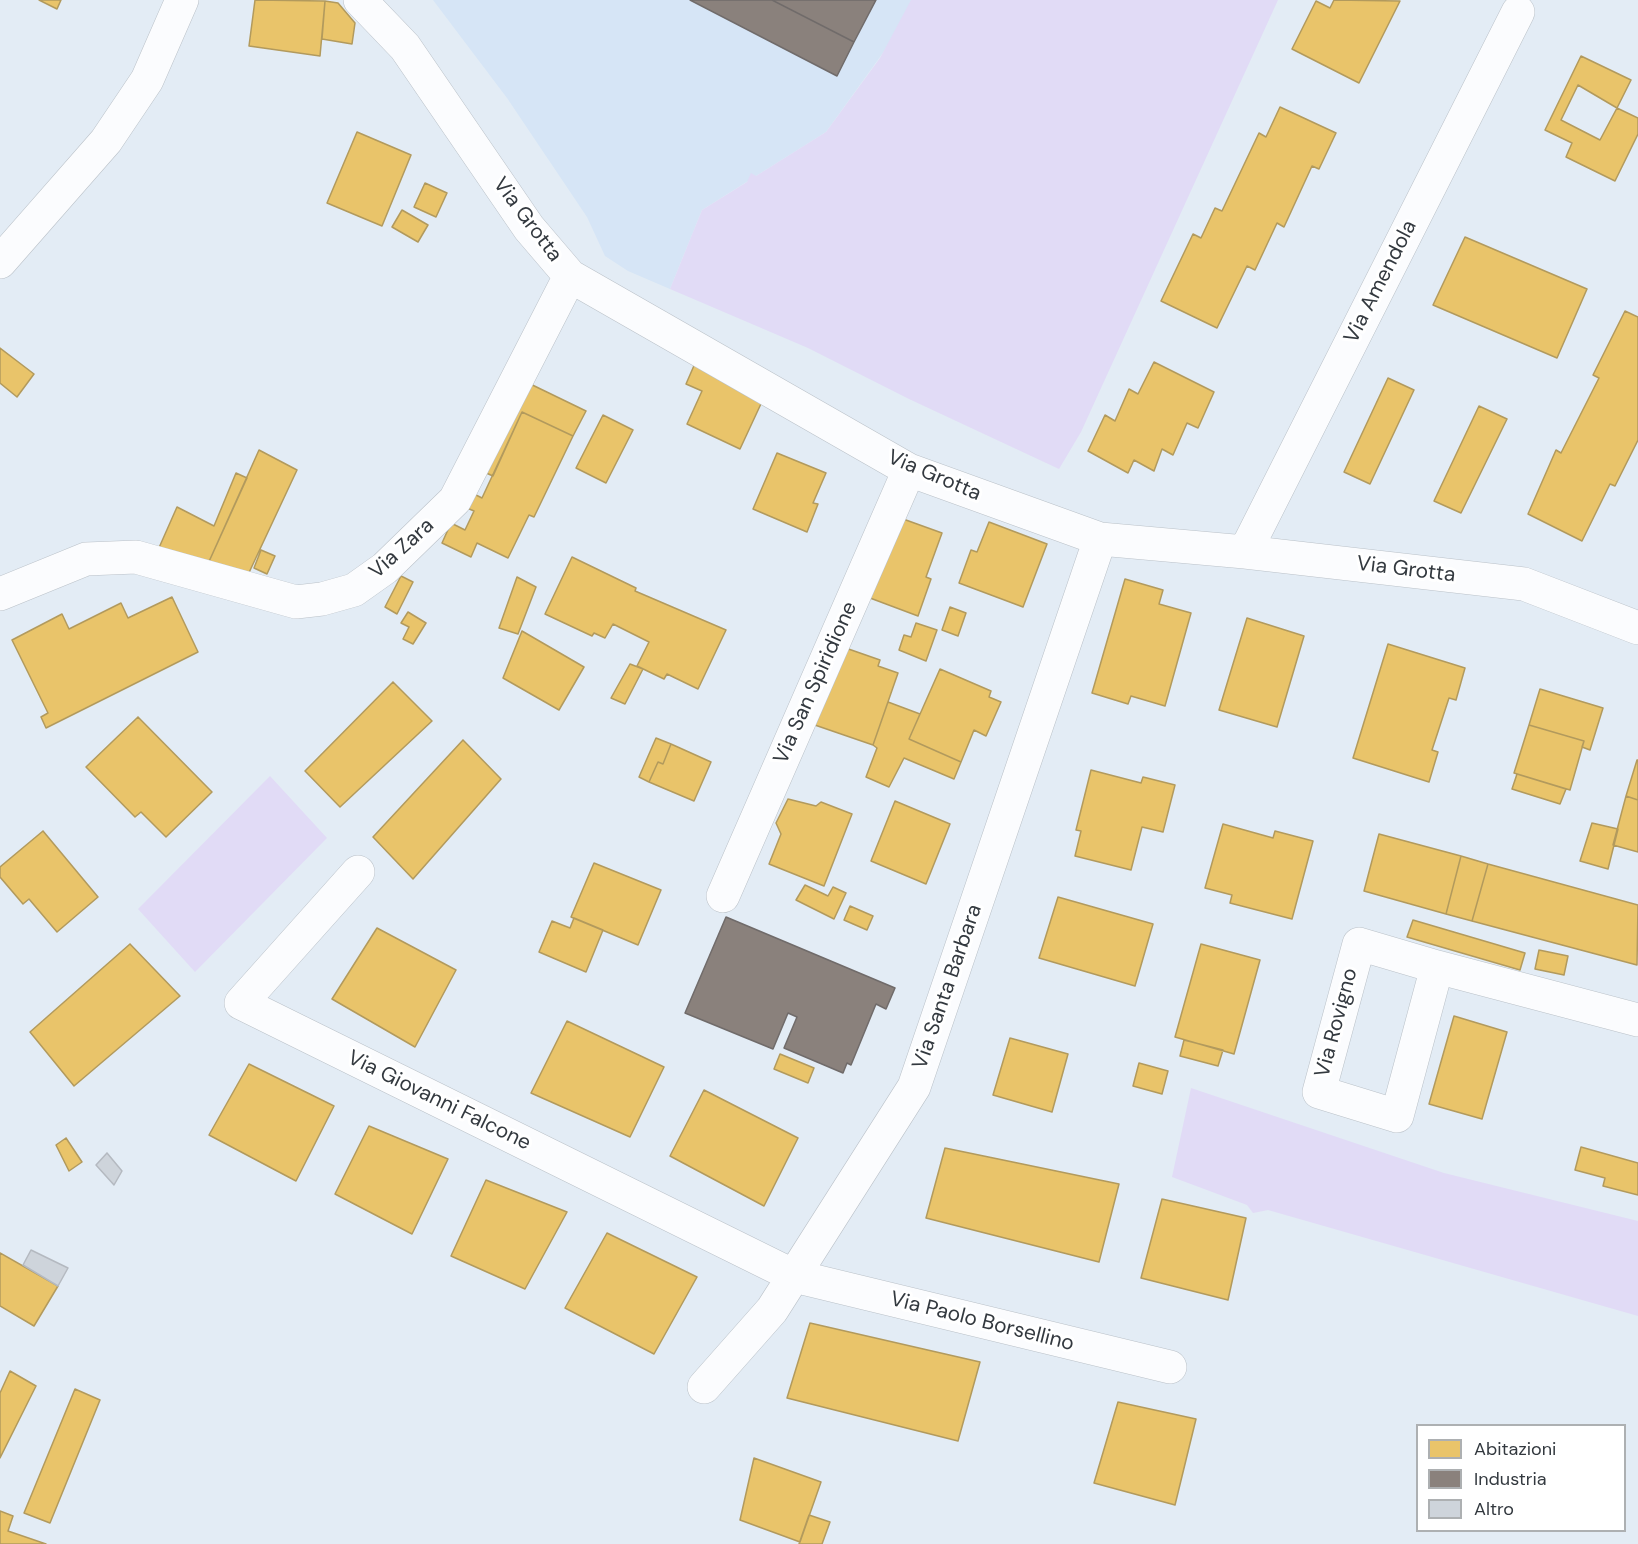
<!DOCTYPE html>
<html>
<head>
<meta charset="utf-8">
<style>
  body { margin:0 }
  #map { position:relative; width:1638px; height:1544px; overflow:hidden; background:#e3ecf5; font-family:"DM Sans",sans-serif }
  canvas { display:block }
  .legend { position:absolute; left:1416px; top:1424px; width:210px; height:108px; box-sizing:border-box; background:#fff; border:2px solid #adb0b2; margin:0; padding:8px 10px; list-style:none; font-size:18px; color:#33393f }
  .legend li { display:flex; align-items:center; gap:12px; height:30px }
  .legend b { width:30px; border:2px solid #adb0b2 }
</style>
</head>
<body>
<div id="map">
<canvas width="1638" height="1544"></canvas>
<ul class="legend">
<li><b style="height:16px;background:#e9c46a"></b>Abitazioni</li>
<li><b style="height:16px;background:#8a817c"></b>Industria</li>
<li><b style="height:16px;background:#ced4db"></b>Altro</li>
</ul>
</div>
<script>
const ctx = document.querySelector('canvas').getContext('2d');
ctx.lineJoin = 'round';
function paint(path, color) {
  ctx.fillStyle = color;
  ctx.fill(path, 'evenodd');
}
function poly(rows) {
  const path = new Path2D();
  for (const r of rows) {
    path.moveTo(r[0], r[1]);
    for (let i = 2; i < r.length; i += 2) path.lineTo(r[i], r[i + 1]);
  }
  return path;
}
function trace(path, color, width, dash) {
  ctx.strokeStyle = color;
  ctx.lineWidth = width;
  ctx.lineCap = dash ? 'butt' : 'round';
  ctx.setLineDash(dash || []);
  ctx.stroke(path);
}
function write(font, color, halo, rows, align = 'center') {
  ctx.font = font + ' "DM Sans",sans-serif';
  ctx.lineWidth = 6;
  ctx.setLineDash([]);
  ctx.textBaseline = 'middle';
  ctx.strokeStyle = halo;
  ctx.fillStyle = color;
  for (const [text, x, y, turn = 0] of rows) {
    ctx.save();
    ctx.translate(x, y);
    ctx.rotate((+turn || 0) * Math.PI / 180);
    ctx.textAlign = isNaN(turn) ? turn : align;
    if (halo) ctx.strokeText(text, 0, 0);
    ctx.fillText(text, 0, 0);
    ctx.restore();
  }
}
const built = poly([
  [433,0,921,0,826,132,702,210,670,289,628,271,605,256,587,217,507,98]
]);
const green = poly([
  [911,0,1278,0,1081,432,1059,469,909,399,808,348,670,289,702,210,747,182,751,173,756,176,826,132,880,58],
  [270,776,327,838,195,972,138,909],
  [1191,1088,1444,1173,1638,1221,1638,1316,1268,1210,1253,1213,1247,1205,1172,1177]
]);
const homes = poly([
  [39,0,61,0,57,9,39,0],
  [255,0,325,1,320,56,249,46,255,0],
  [1334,0,1400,1,1359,83,1292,49,1316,1,1330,8,1334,0],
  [325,1,338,3,355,23,352,44,322,39,325,1],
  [1581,56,1631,80,1617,108,1638,118,1638,134,1615,181,1566,157,1572,143,1545,130,1581,56],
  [1578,85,1617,108,1600,140,1561,120,1578,85],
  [1280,107,1336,133,1319,169,1312,166,1284,227,1277,223,1255,270,1247,266,1217,328,1161,301,1193,234,1201,238,1215,208,1222,211,1259,133,1266,137,1280,107],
  [357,132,411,155,382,226,327,203,357,132],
  [425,183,447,193,436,217,414,207,425,183],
  [402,210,428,225,418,242,392,227,402,210],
  [1465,237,1587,289,1557,358,1433,305,1465,237],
  [1625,311,1638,317,1638,440,1615,486,1610,484,1582,541,1528,514,1556,450,1561,453,1599,378,1593,375,1625,311],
  [0,348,34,374,17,397,0,383,0,348],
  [696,361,766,393,740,449,687,424,702,391,686,384,696,361],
  [1154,362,1214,392,1198,428,1187,423,1173,455,1162,449,1154,471,1134,460,1128,473,1088,451,1105,415,1115,421,1129,389,1138,394,1154,362],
  [1388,378,1414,390,1370,484,1344,472,1388,378],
  [520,379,586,411,573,436,522,412,493,476,477,469,520,379],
  [1479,406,1507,419,1461,513,1434,501,1479,406],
  [522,412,573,436,534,517,529,515,508,558,477,543,471,557,442,543,451,523,465,530,474,511,467,508,474,494,482,498,522,412],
  [603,415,633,430,606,483,576,468,603,415],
  [259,450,297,470,246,579,207,566,259,450],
  [777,453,826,473,813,503,818,504,807,532,753,509,777,453],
  [236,473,247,478,207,566,158,550,177,507,214,526,236,473],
  [892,515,942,533,926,577,931,579,918,616,862,595,892,515],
  [989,522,1047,544,1023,607,959,583,971,550,977,552,989,522],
  [261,550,275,556,267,574,254,568,261,550],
  [572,557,636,588,635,591,726,630,698,689,667,674,664,679,637,666,649,642,613,624,605,638,594,633,592,636,545,614,572,557],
  [401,576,413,582,397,614,385,607,401,576],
  [517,577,536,587,518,634,499,628,517,577],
  [1125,579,1163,590,1159,604,1191,613,1165,706,1131,696,1128,704,1092,693,1125,579],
  [172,597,198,652,46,728,41,717,48,713,12,640,62,614,69,629,121,603,128,618,172,597],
  [950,607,966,613,958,636,942,630,950,607],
  [408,612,426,623,413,644,403,639,409,627,401,623,408,612],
  [1247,618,1304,636,1277,727,1219,710,1247,618],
  [916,623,937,630,926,661,899,650,904,635,911,637,916,623],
  [522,631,584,667,559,710,503,678,522,631],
  [1388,644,1465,668,1456,700,1449,698,1432,750,1438,752,1429,782,1353,758,1388,644],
  [837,645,880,660,878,666,898,673,873,745,809,723,837,645],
  [630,664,643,669,625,704,611,698,630,664],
  [940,669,991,691,989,697,1001,702,986,736,974,730,961,762,909,739,940,669],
  [393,682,432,721,340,807,305,771,393,682],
  [1540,689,1603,708,1590,750,1582,747,1584,741,1529,725,1540,689],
  [888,702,920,714,909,739,961,762,954,779,904,758,889,787,866,777,877,748,873,745,888,702],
  [138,717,212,792,166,837,141,812,135,817,86,767,138,717],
  [1529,725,1584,741,1570,790,1514,773,1529,725],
  [656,738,671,744,663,764,658,762,649,782,639,777,656,738],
  [463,740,501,779,413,879,373,837,463,740],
  [671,744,711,762,694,801,649,782,658,762,663,764,671,744],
  [1637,760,1638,760,1638,800,1626,796,1637,760],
  [1091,770,1141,783,1143,777,1175,785,1163,832,1142,827,1131,870,1075,856,1081,831,1076,830,1091,770],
  [1517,774,1566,789,1560,804,1512,789,1517,774],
  [1626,796,1638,800,1638,852,1613,845,1626,796],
  [788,799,816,806,821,802,852,814,824,886,769,864,781,834,776,823,788,799],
  [895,801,950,824,926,884,871,861,895,801],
  [1592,823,1618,829,1608,869,1580,861,1592,823],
  [1223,824,1273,838,1275,831,1313,841,1292,919,1230,903,1232,895,1205,888,1223,824],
  [43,831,98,897,57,932,29,899,23,904,0,877,0,867,43,831],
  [1379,834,1461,856,1446,914,1364,891,1379,834],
  [1461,856,1488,864,1472,921,1446,914,1461,856],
  [594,863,661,890,638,945,571,917,594,863],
  [1488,864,1638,905,1637,965,1472,921,1488,864],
  [805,885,828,896,833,887,846,893,834,919,796,900,805,885],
  [1058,897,1153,924,1135,986,1039,958,1058,897],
  [850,906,873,916,867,930,844,920,850,906],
  [574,918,603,930,586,972,539,952,552,921,570,928,574,918],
  [1413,920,1525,953,1520,970,1407,937,1413,920],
  [377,928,456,970,415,1047,332,999,377,928],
  [130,944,180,996,74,1086,30,1032,130,944],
  [1201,944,1260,960,1234,1054,1175,1037,1201,944],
  [1539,950,1568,956,1564,975,1535,969,1539,950],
  [1454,1016,1507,1032,1482,1119,1429,1104,1454,1016],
  [567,1021,664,1067,630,1137,531,1093,567,1021],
  [1010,1038,1068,1054,1052,1112,993,1095,1010,1038],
  [1184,1040,1223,1050,1218,1066,1180,1056,1184,1040],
  [780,1054,814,1068,808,1083,774,1069,780,1054],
  [1139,1063,1168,1071,1162,1094,1133,1086,1139,1063],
  [249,1064,334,1106,296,1181,209,1135,249,1064],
  [704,1090,798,1138,764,1206,670,1156,704,1090],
  [369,1126,448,1159,412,1234,335,1194,369,1126],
  [66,1138,82,1162,69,1171,56,1145,66,1138],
  [1581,1147,1638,1163,1638,1195,1603,1186,1605,1178,1575,1170,1581,1147],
  [945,1148,1119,1184,1099,1262,926,1218,945,1148],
  [486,1180,567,1212,525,1289,451,1256,486,1180],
  [1162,1199,1246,1218,1228,1300,1141,1278,1162,1199],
  [607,1233,697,1277,654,1354,565,1308,607,1233],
  [0,1253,58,1286,34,1326,0,1306,0,1253],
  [810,1323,980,1362,958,1441,787,1398,810,1323],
  [10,1371,36,1386,0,1458,0,1393,10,1371],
  [75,1389,100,1400,50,1523,24,1513,75,1389],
  [1118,1402,1196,1419,1175,1505,1094,1483,1118,1402],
  [754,1458,821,1482,800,1542,740,1520,754,1458],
  [0,1511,13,1516,8,1531,46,1544,0,1544,0,1511],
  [809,1515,830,1522,822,1544,799,1544,809,1515]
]);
const industry = poly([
  [690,0,772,0,854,42,837,76,690,0],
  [772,0,876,0,854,42,772,0],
  [726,917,895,988,886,1009,876,1004,851,1065,847,1063,843,1073,784,1048,797,1017,788,1013,773,1049,685,1013,726,917]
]);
const building = poly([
  [107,1153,122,1171,114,1185,96,1165,107,1153],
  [31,1250,68,1268,58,1286,23,1265,31,1250]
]);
const street = poly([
  [360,0,405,47,529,228,570,276,909,470,1100,539,1245,552,1524,584,1638,628],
  [1245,552,1518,12],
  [0,594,86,559,136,557,296,602,322,599,354,590,385,568,455,500,570,276],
  [358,872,241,1003,794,1276,1170,1367],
  [723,896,909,470],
  [1437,967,1397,1116,1319,1092,1359,944,1437,967,1638,1020],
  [704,1387,772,1310,914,1087,1100,539]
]);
const secondary = poly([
  [0,262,106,141,147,80,182,0]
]);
const streetNames = [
  ["Via Grotta",527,220,53],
  ["Via Amendola",1381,282,-63],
  ["Via Grotta",934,476,23],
  ["Via Zara",402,549,-42],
  ["Via Grotta",1406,570,7],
  ["Via San Spiridione",816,683,-66],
  ["Via Santa Barbara",948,987,-71],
  ["Via Rovigno",1337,1023,-75],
  ["Via Giovanni Falcone",439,1101,26],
  ["Via Paolo Borsellino",982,1322,14]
];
paint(built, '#d6e5f6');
paint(green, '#e1dbf6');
paint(homes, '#e9c46a');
trace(homes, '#b29a5d', 1.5);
paint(industry, '#8a817c');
trace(industry, '#706b6a', 1.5);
paint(building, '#ced4db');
trace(building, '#b4b9c0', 1.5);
trace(street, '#bac1c8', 34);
trace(secondary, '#bac1c8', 34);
trace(street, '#fbfcfe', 33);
trace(secondary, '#fbfcfe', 33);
write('21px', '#33393f', '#fff', streetNames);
</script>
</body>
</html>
